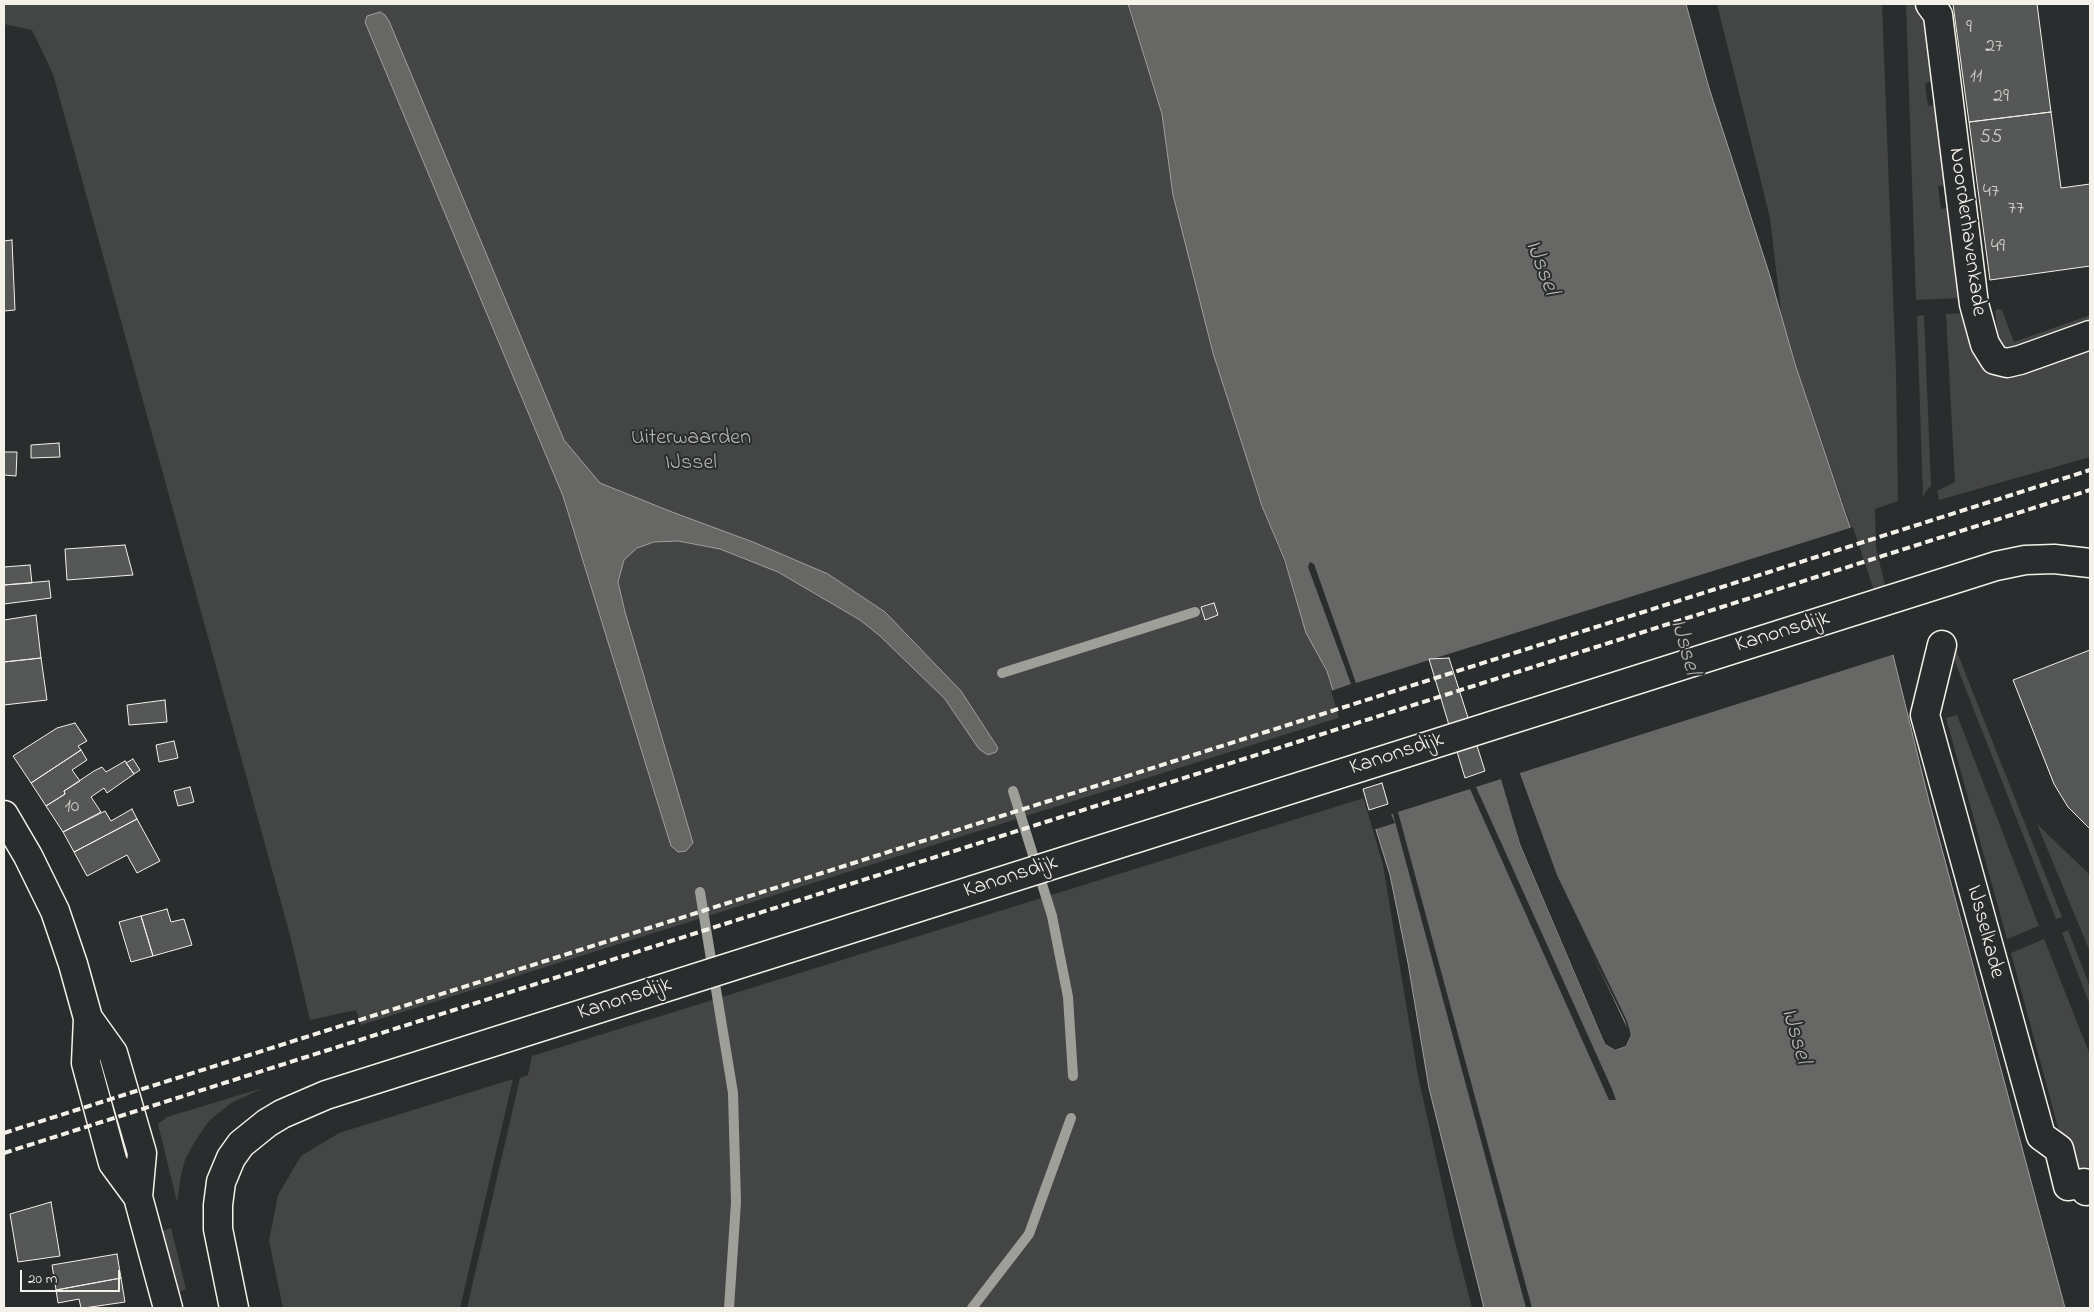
<!DOCTYPE html>
<html>
<head>
<meta charset="utf-8">
<style>
  body { margin:0 }
  #map { position:relative; width:2094px; height:1312px; overflow:hidden; background:#2a2d2e; font-family:"Indie Flower",sans-serif }
  canvas { display:block }
  .frame { position:absolute; inset:0; border:5px solid #f4f1e8; pointer-events:none }
  .scale { position:absolute; left:20px; top:1270px; width:100px; height:22px; box-sizing:border-box; border:2px solid #f4f1e8; border-top:0; padding-left:6px; font-size:15px; line-height:18px; white-space:nowrap; color:#f4f1e8; -webkit-text-stroke:4px #2a2d2e; paint-order:stroke }
</style>
</head>
<body>
<div id="map">
<canvas width="2094" height="1312"></canvas>
<div class="frame"></div>
<div class="scale">20 m</div>
</div>
<script>
const ctx = document.querySelector('canvas').getContext('2d');
ctx.lineJoin = 'round';
function paint(path, color) {
  ctx.fillStyle = color;
  ctx.fill(path, 'evenodd');
}
function poly(rows) {
  const path = new Path2D();
  for (const r of rows) {
    path.moveTo(r[0], r[1]);
    for (let i = 2; i < r.length; i += 2) path.lineTo(r[i], r[i + 1]);
  }
  return path;
}
function trace(path, color, width, dash) {
  ctx.strokeStyle = color;
  ctx.lineWidth = width;
  ctx.lineCap = dash ? 'butt' : 'round';
  ctx.setLineDash(dash || []);
  ctx.stroke(path);
}
function write(font, color, halo, rows, align = 'center') {
  ctx.font = font + ' "Indie Flower",sans-serif';
  ctx.lineWidth = 4;
  ctx.setLineDash([]);
  ctx.textBaseline = 'middle';
  ctx.strokeStyle = halo;
  ctx.fillStyle = color;
  for (const [text, x, y, turn = 0] of rows) {
    ctx.save();
    ctx.translate(x, y);
    ctx.rotate((+turn || 0) * Math.PI / 180);
    ctx.textAlign = isNaN(turn) ? turn : align;
    if (halo) ctx.strokeText(text, 0, 0);
    ctx.fillText(text, 0, 0);
    ctx.restore();
  }
}
const green = poly([
  [4,4,1127,4,1162,114,1173,195,1213,353,1262,506,1327,671,1341,717,361,1025,356,1010,310,1020,290,935,53,74,32,30,4,24],
  [1717,4,1882,4,1896,372,1898,501,1875,509,1876,548,1889,602,1873,608,1848,517,1795,364,1782,320,1770,218],
  [1906,4,1918,4,1925,15,1934,81,1925,83,1928,106,1937,105,1947,185,1938,186,1941,209,1950,208,1961,298,1916,300],
  [1998,309,2002,310,2014,342,2090,315,2090,324,2014,351,2003,349,1999,343,1995,311],
  [1966,313,1970,350,1985,368,2090,347,2090,457,1939,500,1937,491,1955,482,1946,314],
  [1924,315,1931,486,1926,491,1923,498,1917,316],
  [1955,647,2062,917,2056,919,1950,649],
  [1957,715,2039,926,2007,939,1946,718],
  [1364,798,1383,865,1418,1076,1454,1238,1472,1308,467,1308,520,1078,528,1075,532,1056],
  [2037,824,2089,874,2090,952],
  [2068,930,2090,987,2090,1005,2062,933],
  [2044,939,2090,1055,2090,1167,2070,1172,2011,953],
  [513,1079,460,1308,283,1308,269,1241,278,1195,301,1156,339,1133],
  [263,1088,231,1103,210,1120,204,1128,194,1143,185,1160,181,1175,177,1202,158,1124,167,1117],
  [171,1228,186,1289,179,1292,162,1231]
]);
const water = poly([
  [1128,4,1686,4,1709,88,1770,276,1795,364,1893,655,1929,801,2065,1308,1484,1308,1429,1088,1408,963,1390,875,1327,671,1306,633,1285,561,1262,506,1213,353,1173,195,1162,114,1128,4],
  [1507,761,1517,765,1556,875,1631,1035,1626,1046,1615,1050,1605,1044,1520,844,1499,765,1507,761],
  [380,12,385,15,389,21,564,440,600,483,672,512,753,542,828,574,885,612,961,691,998,748,996,752,988,755,979,749,945,699,880,636,860,620,778,572,720,549,678,541,654,542,637,548,624,560,618,582,625,612,693,843,686,851,678,852,671,846,563,496,365,22,367,16,380,12]
]);
const pier = poly([
  [1853,527,1895,654,1520,773,1557,875,1627,1021,1631,1035,1626,1046,1615,1050,1605,1044,1520,844,1501,779,1476,787,1612,1089,1616,1100,1609,1100,1470,789,1398,812,1532,1308,1526,1308,1393,814,1391,814,1395,823,1373,830,1331,691,1351,684,1308,567,1310,562,1314,564,1356,683],
  [1507,764,1515,767,1554,876,1625,1021,1629,1035,1624,1044,1615,1047,1607,1042,1522,843,1503,774,1502,766]
]);
const stream = poly([
  [1002,673,1195,612],
  [1013,791,1052,916,1068,997,1073,1076],
  [700,892,733,1093,736,1202,729,1308],
  [972,1308,1029,1234,1071,1118]
]);
const building = poly([
  [1953,4,2037,4,2051,112,1969,122,1953,4],
  [2051,112,2061,188,2090,184,2090,266,1990,280,1969,122,2051,112],
  [12,240,15,310,4,311,4,241,12,240],
  [59,443,60,457,31,458,31,445,59,443],
  [4,452,17,452,16,476,4,475,4,452],
  [125,545,133,575,67,580,65,549,125,545],
  [30,565,32,583,4,585,4,567,30,565],
  [49,581,51,598,4,604,4,585,49,581],
  [1214,603,1218,615,1205,620,1201,607,1214,603],
  [36,615,41,658,4,662,4,620,36,615],
  [2090,650,2090,829,2068,807,2054,784,2013,680,2090,650],
  [41,658,47,700,4,705,4,662,41,658],
  [1449,658,1485,771,1465,778,1429,659,1449,658],
  [165,700,167,722,129,725,127,705,165,700],
  [75,723,87,741,78,746,81,750,31,783,13,756,57,728,75,723],
  [174,741,178,758,159,762,156,745,174,741],
  [81,750,87,760,72,770,80,781,64,791,65,794,46,806,31,783,81,750],
  [133,759,140,770,134,774,126,763,133,759],
  [125,761,134,774,107,793,104,788,91,797,101,812,63,832,46,806,65,794,64,791,94,771,102,767,106,772,125,761],
  [1382,783,1388,804,1369,810,1363,789,1382,783],
  [190,787,194,802,178,806,174,791,190,787],
  [132,809,137,819,74,852,63,832,105,811,111,821,132,809],
  [137,819,160,861,137,873,127,855,87,876,74,852,137,819],
  [167,909,171,922,184,919,192,945,153,956,141,916,167,909],
  [141,916,153,956,131,962,119,922,141,916],
  [51,1202,60,1256,18,1262,10,1214,51,1202],
  [117,1254,121,1278,56,1290,52,1265,117,1254],
  [121,1278,125,1302,84,1308,81,1308,79,1299,58,1303,56,1290,121,1278]
]);
const minor = poly([
  [1930,4,1938,15,1974,304,1985,344,1995,360,2007,363,2020,360,2090,335],
  [1942,645,1925,715,2041,1136,2059,1149,2068,1186,2084,1183,2086,1191],
  [4,815,28,856,55,911,73,964,88,1018,86,1063,113,1163,138,1197],
  [88,1018,113,1053,142,1153,138,1197,168,1308],
  [234,1308,218,1229,218,1205,221,1182,231,1158,241,1144,267,1123,282,1114,326,1095,1996,566,2025,560,2054,559,2090,563]
]);
const rail = poly([
  [4,1133,2090,470],
  [4,1153,2090,490]
]);
const numberNames = [
  ["9",1969,29],
  ["27",1994,48],
  ["11",1976,78],
  ["29",2001,98],
  ["55",1991,139],
  ["47",1991,193],
  ["77",2016,210],
  ["49",1998,248],
  ["10",72,808]
];
const streetNames = [
  ["Noorderhavenkade",1966,232,82],
  ["Kanonsdijk",1783,633,-17],
  ["Kanonsdijk",1397,755,-18],
  ["Kanonsdijk",1011,878,-18],
  ["IJsselkade",1984,932,75],
  ["Kanonsdijk",625,1000,-18]
];
const parkNames = [
  ["Uiterwaarden",691,439],
  ["IJssel",691,464]
];
const waterNames = [
  ["IJssel",1540,268,69],
  ["IJssel",1683,647,74],
  ["IJssel",1794,1036,74]
];
paint(green, '#444645');
paint(water, '#676866');
trace(water, '#9f9f9a', 1);
paint(pier, '#2a2d2e');
trace(stream, '#9f9f9a', 10);
paint(building, '#555756');
trace(building, '#f4f1e8', 1);
trace(minor, '#f4f1e8', 31);
trace(minor, '#2a2d2e', 28);
trace(rail, '#f4f1e8', 4, [8, 4]);
write('20px', '#cccac4', null, numberNames);
write('22px', '#f4f1e8', '#2a2d2e', streetNames);
write('22px', '#b6b5af', '#2a2d2e', parkNames);
write('italic 24px', '#b5b3ae', '#2a2d2e', waterNames);
</script>
</body>
</html>
